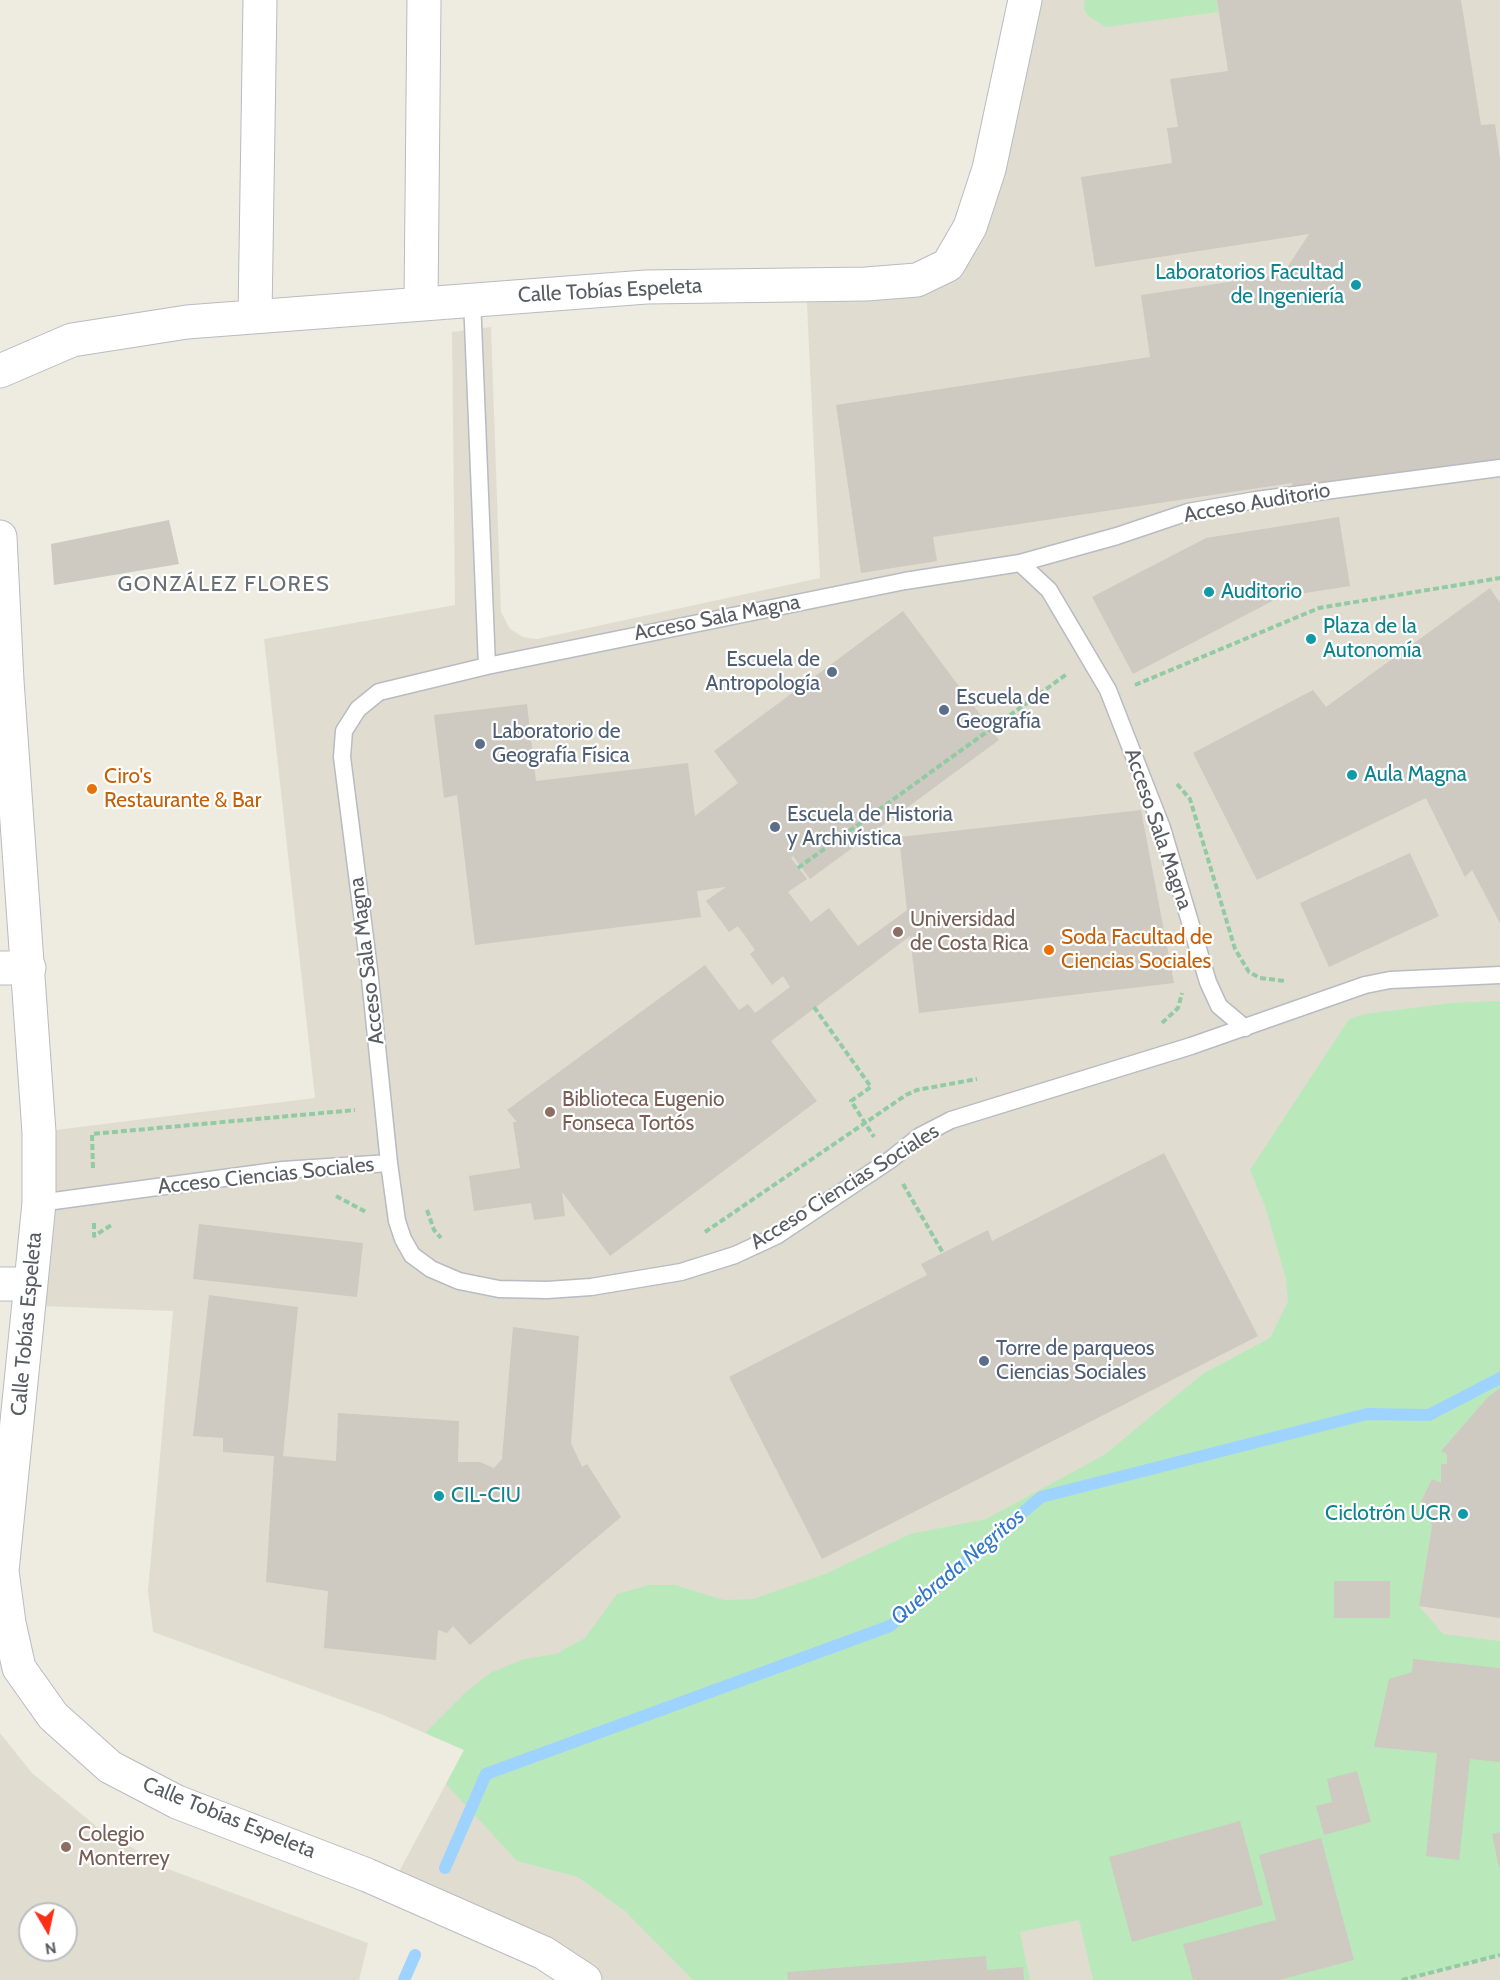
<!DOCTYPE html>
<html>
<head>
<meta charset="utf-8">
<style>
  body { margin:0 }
  #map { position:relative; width:1500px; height:1980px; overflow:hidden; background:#eeebe0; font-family:Cabin,sans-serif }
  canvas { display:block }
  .north { position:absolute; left:18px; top:1902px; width:60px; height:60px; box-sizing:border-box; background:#fff; border:2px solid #bdbec1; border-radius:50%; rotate:171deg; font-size:16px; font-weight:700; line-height:24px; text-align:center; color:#595d63 }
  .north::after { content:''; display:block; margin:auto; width:21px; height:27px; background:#fb2e18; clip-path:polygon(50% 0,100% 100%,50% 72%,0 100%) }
</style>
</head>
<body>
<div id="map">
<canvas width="1500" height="1980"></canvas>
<div class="north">N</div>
</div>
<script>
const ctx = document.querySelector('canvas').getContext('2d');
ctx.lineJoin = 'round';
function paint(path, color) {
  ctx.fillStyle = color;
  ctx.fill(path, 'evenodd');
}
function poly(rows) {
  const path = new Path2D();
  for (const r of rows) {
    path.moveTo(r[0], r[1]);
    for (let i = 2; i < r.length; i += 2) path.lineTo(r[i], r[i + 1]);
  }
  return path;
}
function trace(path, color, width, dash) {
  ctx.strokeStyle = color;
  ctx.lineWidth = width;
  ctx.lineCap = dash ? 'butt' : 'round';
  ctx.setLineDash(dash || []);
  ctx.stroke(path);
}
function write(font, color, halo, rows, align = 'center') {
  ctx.font = font + ' Cabin,sans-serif';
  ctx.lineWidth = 4.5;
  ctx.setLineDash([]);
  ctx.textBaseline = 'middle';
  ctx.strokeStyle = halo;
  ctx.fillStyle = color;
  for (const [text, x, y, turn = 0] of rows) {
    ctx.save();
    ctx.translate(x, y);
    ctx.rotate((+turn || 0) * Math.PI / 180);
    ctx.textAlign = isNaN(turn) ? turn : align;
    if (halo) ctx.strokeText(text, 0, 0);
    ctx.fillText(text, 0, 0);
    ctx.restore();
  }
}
const education = poly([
  [1025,0,1500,0,1500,1980,580,1980,394,1881,464,1750,383,1715,153,1632,148,1591,173,1311,41,1306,39,1132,315,1098,264,639,455,605,452,332,491,327,501,612,510,629,523,637,537,639,820,578,806,284,948,265],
  [0,1733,32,1773,96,1826,168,1869,368,1943,359,1980,0,1980],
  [30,1914,66,1914,66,1950,30,1950]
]);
const green = poly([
  [1085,0,1217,0,1218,12,1106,27,1088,16,1084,9],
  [1500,1001,1500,1388,1488,1397,1441,1451,1447,1454,1447,1464,1441,1464,1441,1483,1432,1479,1421,1501,1432,1526,1419,1606,1443,1634,1500,1641,1500,1955,1402,1980,1093,1980,1079,1920,1020,1932,1030,1980,693,1980,625,1911,578,1877,517,1861,446,1784,464,1750,425,1733,465,1693,490,1673,524,1659,556,1654,585,1638,617,1594,649,1585,675,1585,724,1600,753,1599,825,1574,910,1534,986,1519,1104,1455,1204,1373,1270,1338,1288,1301,1286,1279,1265,1206,1250,1170,1349,1019,1365,1014,1451,1003]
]);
const stream = poly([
  [445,1868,486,1774,890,1626,1041,1497,1367,1414,1429,1415,1500,1378],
  [404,1980,415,1955]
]);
const building = poly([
  [1217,0,1461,0,1481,125,1495,124,1500,159,1500,461,1294,492,1292,483,933,537,937,561,861,573,836,405,1150,357,1141,295,1283,274,1309,234,1095,267,1081,177,1172,163,1167,128,1178,127,1170,79,1228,71],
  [1339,517,1350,586,1280,597,1133,674,1092,597,1206,538],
  [169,520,179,564,54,585,51,544],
  [1490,588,1500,603,1500,923,1472,870,1465,877,1426,798,1257,880,1193,753,1313,690,1326,707],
  [903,611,999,740,810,879,793,856,791,858,807,879,788,892,811,922,829,908,858,946,907,910,899,837,1141,810,1174,983,919,1013,910,936,771,1041,817,1101,610,1256,562,1192,565,1216,534,1220,531,1203,474,1211,469,1176,520,1168,513,1122,517,1122,507,1110,705,965,739,1010,748,1004,755,1013,790,987,783,976,772,985,750,954,755,950,738,926,729,932,706,901,726,887,697,891,701,917,475,945,457,795,444,798,434,715,527,704,536,781,688,763,695,816,738,783,714,751],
  [1410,853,1439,916,1329,967,1300,903],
  [1164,1153,1258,1336,822,1559,729,1377,927,1275,921,1264,988,1230,992,1241],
  [199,1224,363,1243,357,1297,193,1279],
  [209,1295,298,1307,283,1456,336,1461,338,1413,459,1421,458,1462,480,1462,494,1468,502,1459,513,1327,579,1336,571,1443,582,1467,587,1464,621,1517,470,1645,453,1626,447,1633,438,1630,436,1660,324,1648,328,1591,266,1582,274,1456,223,1452,223,1438,193,1436],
  [1500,1388,1500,1618,1419,1606,1432,1526,1421,1501,1432,1479,1441,1483,1441,1464,1447,1464,1447,1454,1441,1451,1488,1397],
  [1334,1581,1390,1581,1390,1618,1334,1618],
  [1413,1659,1500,1668,1500,1762,1470,1759,1459,1860,1426,1856,1437,1753,1374,1747,1389,1679,1412,1672],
  [1357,1771,1371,1822,1324,1835,1316,1806,1332,1802,1327,1779],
  [1240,1821,1263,1905,1132,1942,1109,1857],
  [1500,1832,1500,1867,1499,1867,1492,1834],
  [1321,1838,1354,1960,1279,1980,1193,1980,1183,1944,1276,1920,1259,1855],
  [986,1956,987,1970,1023,1967,1024,1980,788,1980,787,1972]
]);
const path = poly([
  [1135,685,1319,608,1500,578],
  [1177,784,1190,799,1235,949,1249,972,1260,978,1285,981],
  [798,868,1067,674],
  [814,1007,871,1087,851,1101,874,1137],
  [1162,1023,1178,1008,1182,993],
  [93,1168,92,1134,355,1110],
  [903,1184,943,1253],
  [336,1196,366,1212],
  [427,1210,434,1230,441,1238],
  [94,1223,94,1236,113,1224],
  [705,1232,906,1095,917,1090,977,1079],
  [1402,1980,1500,1955]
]);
const service = poly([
  [472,299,487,666],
  [1020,563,1117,536,1188,512,1256,500,1500,468],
  [389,1163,369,969,342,757,344,731,358,709,379,692,487,666,905,581,1020,563,1049,590,1108,690,1162,828,1208,982,1219,1006,1245,1028],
  [39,1203,283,1170,389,1163,397,1221,403,1239,412,1255,431,1269,459,1281,499,1289,547,1290,591,1287,681,1272,735,1255,776,1236,890,1160,920,1136,951,1120,1191,1046,1365,985,1390,980,1500,975]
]);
const minor = poly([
  [421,303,424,0],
  [255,316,260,0],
  [0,968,29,968],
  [0,1284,30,1284]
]);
const tertiary = poly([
  [0,371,72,340,187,322,646,287,866,284,917,280,948,265,970,227,989,169,1025,0],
  [0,537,7,681,39,1132,39,1203,2,1571,9,1623,19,1668,53,1716,110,1767,177,1802,367,1875,544,1953,585,1980]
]);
const markers = [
  [1356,285,6,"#0f9aa8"],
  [1209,592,6,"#0f9aa8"],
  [1311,639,6,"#0f9aa8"],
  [832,672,6,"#5c6f8a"],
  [944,710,6,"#5c6f8a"],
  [480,744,6,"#5c6f8a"],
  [1352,775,6,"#0f9aa8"],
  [92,789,6,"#e8710a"],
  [775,827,6,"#5c6f8a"],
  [898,932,6,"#8d6e63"],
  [1049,950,6,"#e8710a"],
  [550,1112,6,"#8d6e63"],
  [984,1361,6,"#5c6f8a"],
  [439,1496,6,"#0f9aa8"],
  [1463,1514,6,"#0f9aa8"],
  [66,1847,6,"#8d6e63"]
];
const cultureNames = [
  ["Laboratorios Facultad",1344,273,"right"],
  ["de Ingeniería",1344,297,"right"],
  ["Auditorio",1221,592],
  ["Plaza de la",1323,627],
  ["Autonomía",1323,651],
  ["Aula Magna",1364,775],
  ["CIL-CIU",451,1496],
  ["Ciclotrón UCR",1451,1514,"right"]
];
const streetNames = [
  ["Calle Tobías Espeleta",610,291,-3],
  ["Acceso Auditorio",1257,503,-10],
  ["Acceso Sala Magna",717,618,-11],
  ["Acceso Sala Magna",1158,829,71],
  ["Acceso Sala Magna",367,961,-97],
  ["Acceso Ciencias Sociales",266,1176,-6],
  ["Acceso Ciencias Sociales",845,1187,-32],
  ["Calle Tobías Espeleta",27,1324,-85],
  ["Calle Tobías Espeleta",229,1818,22]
];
const serviceNames = [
  ["Escuela de",820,660,"right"],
  ["Antropología",820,684,"right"],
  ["Escuela de",956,698],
  ["Geografía",956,722],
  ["Laboratorio de",492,732],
  ["Geografía Física",492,756],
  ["Escuela de Historia",787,815],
  ["y Archivística",787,839],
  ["Torre de parqueos",996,1349],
  ["Ciencias Sociales",996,1373]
];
const foodNames = [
  ["Ciro's",104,777],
  ["Restaurante & Bar",104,801],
  ["Soda Facultad de",1061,938],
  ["Ciencias Sociales",1061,962]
];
const educationNames = [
  ["Universidad",910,920],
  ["de Costa Rica",910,944],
  ["Biblioteca Eugenio",562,1100],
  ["Fonseca Tortós",562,1124],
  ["Colegio",78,1835],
  ["Monterrey",78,1859]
];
const neighbourhoodNames = [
  ["GONZÁLEZ FLORES",224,585]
];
const waterNames = [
  ["Quebrada Negritos",958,1567,-40]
];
paint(education, '#e0ddd0');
paint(green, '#b9e9ba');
trace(stream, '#9ed3ff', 12);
paint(building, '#cec9c1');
trace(service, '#b8bbc1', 19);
trace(minor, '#b8bbc1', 35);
trace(tertiary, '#b8bbc1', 35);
trace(path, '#92caa3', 4, [6, 3]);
trace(service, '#fff', 16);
trace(minor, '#fff', 33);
trace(tertiary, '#fff', 33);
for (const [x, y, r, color] of markers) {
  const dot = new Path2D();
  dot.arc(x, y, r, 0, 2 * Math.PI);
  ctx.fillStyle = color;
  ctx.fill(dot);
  trace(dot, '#fff', 2);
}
write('21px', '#0d838f', '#fff', cultureNames, 'left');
write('21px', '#595d63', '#fff', streetNames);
write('21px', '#4e5e75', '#fff', serviceNames, 'left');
write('21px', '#c56008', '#fff', foodNames, 'left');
write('21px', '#785e54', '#fff', educationNames, 'left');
ctx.letterSpacing = '1.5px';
write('22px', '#696f75', '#fff', neighbourhoodNames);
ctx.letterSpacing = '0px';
write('italic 22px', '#3378c6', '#fff', waterNames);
</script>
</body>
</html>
